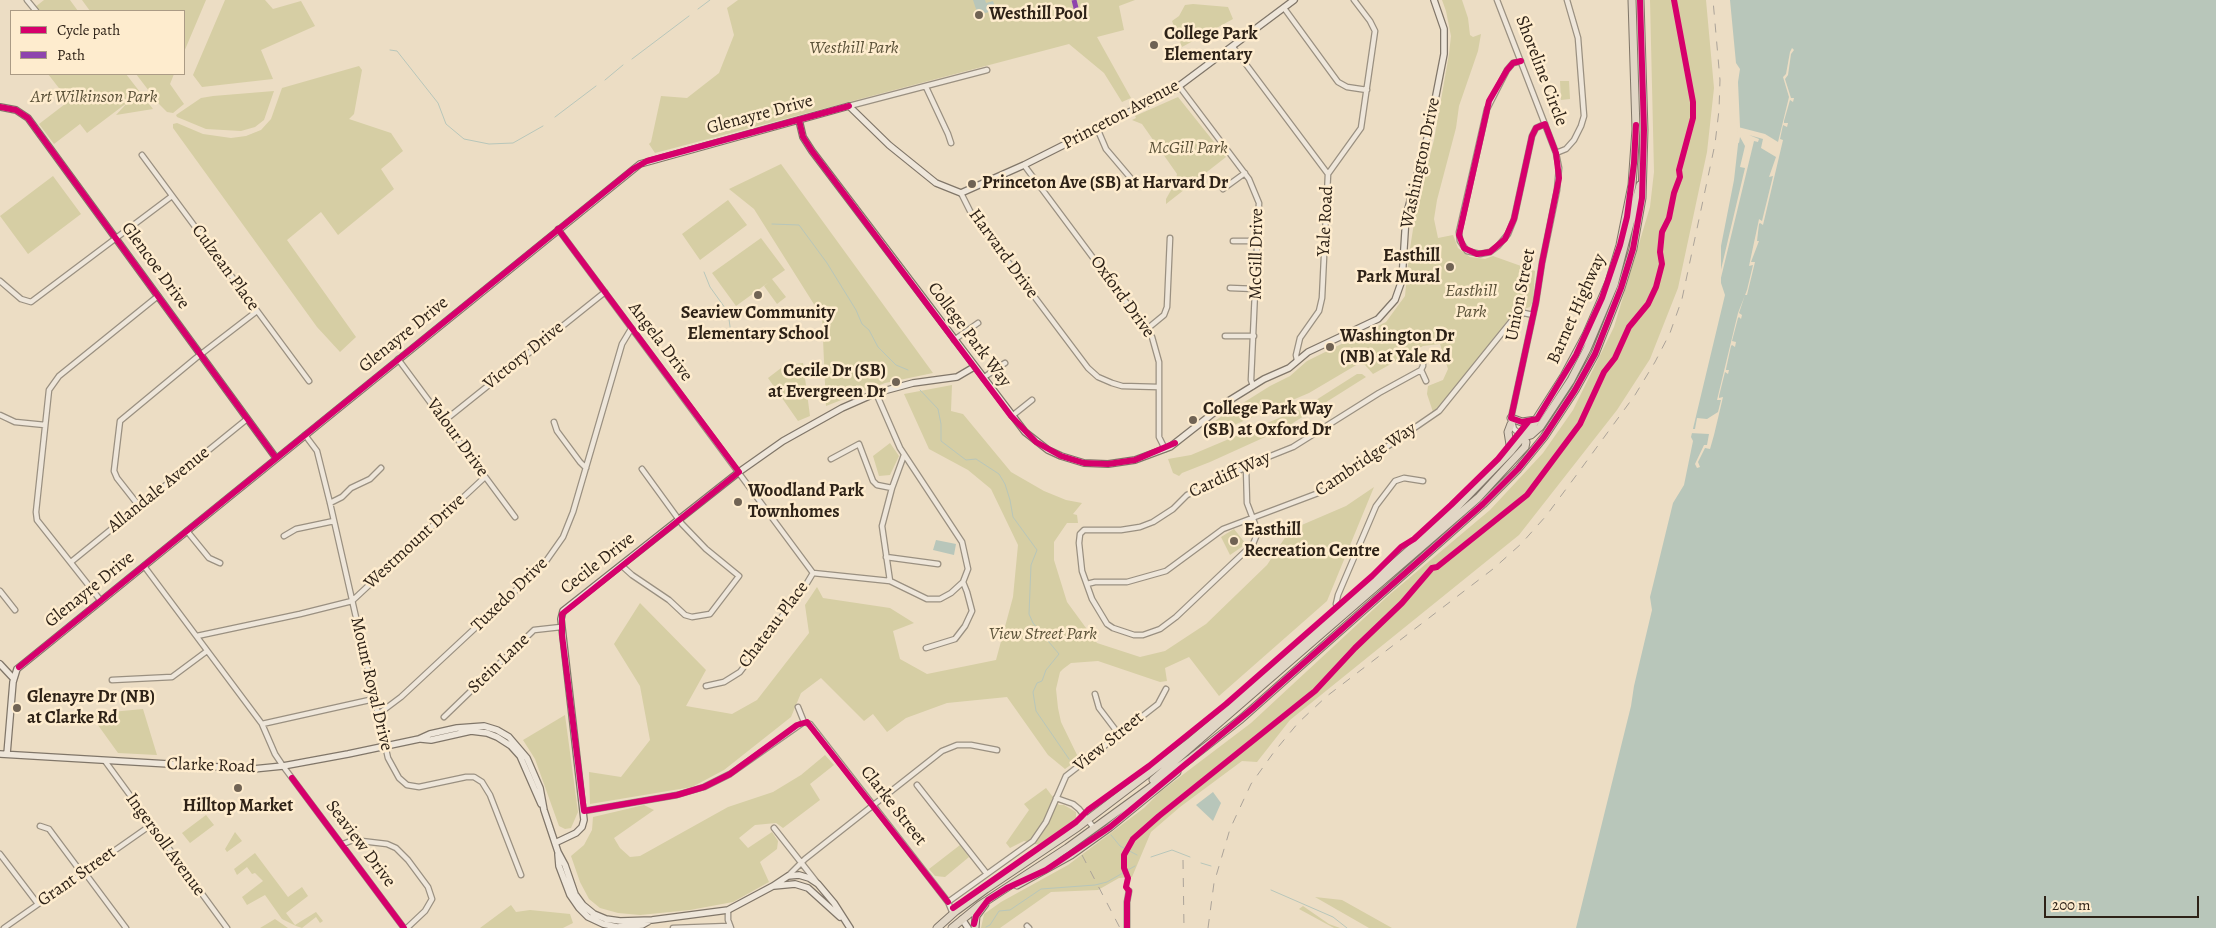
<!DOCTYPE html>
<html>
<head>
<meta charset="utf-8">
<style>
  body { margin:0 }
  #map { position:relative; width:2216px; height:928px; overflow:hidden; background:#ecddc4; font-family:Alegreya,serif }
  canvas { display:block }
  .legend { position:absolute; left:10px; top:10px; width:175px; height:65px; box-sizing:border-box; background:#feecce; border:1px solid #ab9b85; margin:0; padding:6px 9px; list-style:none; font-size:15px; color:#2e2217 }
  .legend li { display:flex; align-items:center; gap:10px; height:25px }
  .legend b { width:25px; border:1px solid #ab9b85 }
  .scale { position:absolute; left:2044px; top:896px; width:155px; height:22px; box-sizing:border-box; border:2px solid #2e2217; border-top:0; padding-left:6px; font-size:15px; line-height:18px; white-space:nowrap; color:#2e2217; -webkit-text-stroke:4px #feecce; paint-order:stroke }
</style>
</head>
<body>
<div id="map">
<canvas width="2216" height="928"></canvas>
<ul class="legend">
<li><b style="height:6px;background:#d6006c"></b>Cycle path</li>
<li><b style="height:6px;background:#8e44ad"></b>Path</li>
</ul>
<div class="scale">200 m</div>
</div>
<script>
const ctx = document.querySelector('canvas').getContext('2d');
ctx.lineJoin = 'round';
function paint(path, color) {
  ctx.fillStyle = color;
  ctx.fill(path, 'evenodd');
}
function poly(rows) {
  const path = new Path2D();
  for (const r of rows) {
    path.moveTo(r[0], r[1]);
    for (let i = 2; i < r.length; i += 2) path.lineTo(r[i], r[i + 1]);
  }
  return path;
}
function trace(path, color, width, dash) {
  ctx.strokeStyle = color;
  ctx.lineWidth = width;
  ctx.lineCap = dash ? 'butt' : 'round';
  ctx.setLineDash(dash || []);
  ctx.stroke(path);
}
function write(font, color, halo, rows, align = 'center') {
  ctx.font = font + ' Alegreya,serif';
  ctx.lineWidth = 5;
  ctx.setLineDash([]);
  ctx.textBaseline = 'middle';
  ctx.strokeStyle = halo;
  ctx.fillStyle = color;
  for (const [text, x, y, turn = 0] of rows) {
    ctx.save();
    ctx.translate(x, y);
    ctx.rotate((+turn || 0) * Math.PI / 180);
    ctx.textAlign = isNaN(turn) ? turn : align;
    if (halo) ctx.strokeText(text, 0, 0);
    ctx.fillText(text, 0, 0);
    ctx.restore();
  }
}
const green = poly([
  [44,0,70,0,78,11,30,11],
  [82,0,206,0,184,52,184,11,90,11],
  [225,0,265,0,273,9,301,1,315,26,261,50,273,79,202,87,193,75],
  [738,0,1135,0,1119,6,1124,30,1097,37,1131,98,1122,102,1104,73,1069,44,655,153,649,144,651,142,661,96,687,98,719,73,734,35,727,8],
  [1442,0,1462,0,1468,18,1470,35,1473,37,1481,34,1478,51,1459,106,1456,128,1437,200,1434,219,1438,238,1453,235,1458,248,1470,257,1485,259,1493,256,1535,271,1533,301,1530,307,1514,312,1444,402,1433,412,1427,394,1428,386,1443,380,1448,369,1440,344,1423,346,1373,374,1365,365,1358,364,1309,393,1213,434,1209,425,1219,418,1270,386,1290,376,1307,361,1386,322,1405,296,1409,255,1416,210,1434,140,1449,54,1451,36,1446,11],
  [1650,0,1706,0,1714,88,1707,152,1678,288,1650,359,1617,410,1519,535,1290,720,1257,762,1242,761,1180,807,1151,832,1132,877,1119,878,1098,890,1051,892,1000,928,981,928,984,914,1001,902,1068,865,1144,808,1160,792,1251,723,1389,595,1490,510,1543,453,1573,410,1614,327,1650,207,1654,172],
  [1193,4,1228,7,1233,19,1182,47,1172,21,1179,16,1185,5],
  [359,66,362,70,354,114,349,119,391,133,403,151,381,169,394,189,338,235,321,212,287,240,356,337,340,352,317,327,173,128,173,124,177,123,203,134,231,138,246,136,261,130,271,119,282,88],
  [48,74,126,74,153,109,116,115,128,102,87,133,80,124,54,144,39,124,69,101],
  [136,74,174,74,170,84,184,104,173,113,167,112,159,104],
  [1569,81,1570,99,1561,100,1560,81],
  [274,91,264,120,255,127,241,131,206,129,177,117,176,115,201,98,213,96],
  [1178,97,1226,157,1166,204,1166,199,1175,183,1177,174,1142,124,1132,120,1136,118,1135,116],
  [781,164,933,373,885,383,826,406,822,317,754,209,729,189],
  [53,176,81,214,28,254,0,216],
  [728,200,747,225,700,260,682,234],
  [761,238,785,270,772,279,786,297,777,304,764,286,769,282,736,306,712,273],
  [803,363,810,416,798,421,768,378,785,365],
  [1357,374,1362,374,1366,377,1285,428,1210,462,1182,473,1179,476,1173,473,1168,459,1191,455,1305,407],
  [952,385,951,411,963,414,1011,472,1044,491,1066,500,1082,503,1073,514,1077,515,1078,523,1067,523,1054,542,1054,560,1067,602,1097,643,1140,657,1165,651,1206,624,1267,565,1290,530,1346,506,1374,487,1327,601,1219,696,1189,657,1165,668,1167,681,1160,682,1098,661,1071,663,1063,669,1060,672,1056,689,1058,708,1061,722,1079,759,1065,769,1048,755,1007,697,947,703,906,718,887,732,873,714,864,721,821,678,801,693,791,717,724,770,692,787,590,804,589,772,621,777,650,740,640,686,614,644,640,603,706,670,686,706,732,714,757,700,809,633,805,605,817,587,823,598,890,608,914,623,893,631,900,659,927,674,996,660,1013,597,1018,545,991,489,968,470,929,449,904,394],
  [890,443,899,456,890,475,879,476,873,456],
  [1234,529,1246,544,1230,555,1221,537],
  [143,709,157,755,118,753,90,714],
  [565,715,578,812,571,828,565,829,559,826,535,759,523,740],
  [825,755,834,765,810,784,820,800,783,828,776,823,755,825,739,838,748,848,772,832,778,841,777,849,760,862,769,882,733,902,690,910,640,915,618,913,600,908,589,899,580,882,571,856,584,845,592,830,593,817,644,805,654,810,614,838,620,848,630,857,640,856,728,807,773,792,801,775],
  [1046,788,1059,805,1064,805,1076,812,1076,819,1039,845,1024,841,1010,848,1006,843,1029,810,1024,804],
  [206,815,214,825,190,843,182,833],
  [235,832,242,841,227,852,225,849],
  [960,845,969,857,945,877,935,876,929,869],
  [255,853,288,897,302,887,308,896,286,913,295,925,316,912,323,921,320,923,316,917,302,928,296,926,282,919,265,895,247,905,242,897,263,881,255,873,252,874,247,867,237,875,234,869],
  [1315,897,1342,900,1392,928,1369,928],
  [511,905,516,912,530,910,570,914,573,923,563,928,480,928],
  [1303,906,1329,924,1340,928,1334,928,1299,909],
  [275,919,288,928,260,928]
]);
const water = poly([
  [973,0,985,0,986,3,993,1,996,10,978,15],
  [1730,0,2216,0,2216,928,1576,928,1631,706,1634,686,1652,610,1650,597,1653,585,1673,503,1684,485,1693,441,1691,437,1725,295,1721,283,1721,246,1734,180,1740,127,1738,82,1740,69,1736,63],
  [936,540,956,544,954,555,933,550],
  [1213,792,1221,803,1213,821,1196,805]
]);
const pier = poly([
  [1792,48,1794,50,1791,54,1788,75,1785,79,1791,98,1794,98,1793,102,1790,100,1784,121,1784,123,1788,123,1787,127,1783,125,1780,139,1783,140,1763,225,1760,223,1759,224,1757,241,1759,241,1751,262,1755,262,1747,295,1745,295,1739,313,1742,315,1741,319,1739,317,1738,318,1732,341,1736,342,1735,347,1732,345,1731,346,1726,369,1726,370,1729,370,1728,374,1725,372,1719,396,1719,398,1723,397,1714,435,1710,449,1705,448,1698,462,1700,467,1697,468,1695,464,1704,445,1707,445,1709,434,1690,433,1691,429,1695,429,1697,418,1707,419,1718,412,1721,400,1717,400,1738,313,1747,290,1753,265,1749,266,1758,224,1759,219,1762,221,1773,176,1769,177,1776,157,1761,148,1763,139,1749,135,1759,139,1758,142,1754,141,1719,286,1719,278,1745,168,1740,167,1745,146,1740,137,1739,143,1736,142,1738,127,1765,134,1778,142,1789,97,1783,77,1786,74,1790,52]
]);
const stream = poly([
  [698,9,710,0],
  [390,50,397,51,438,103,446,124,464,139,489,144,513,143,543,126],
  [632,59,689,16],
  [605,80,623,65],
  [555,117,596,86],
  [772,224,799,225,827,263,856,310,862,324,869,330,878,347,896,365,908,370],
  [704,272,710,287,728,312,731,334],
  [920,390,938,409,941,424,941,441,966,460,976,459,999,474,1005,484,1010,500,1013,517,1037,550,1031,565,1029,614,1033,623,1059,654,1046,670,1042,681,1037,683,1033,692,1036,711,1069,759],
  [1111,835,1120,846,1137,855],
  [1151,857,1172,850,1190,857],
  [1201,863,1211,866],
  [1271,890,1333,917,1347,928],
  [986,927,990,925,999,911,1010,910,1041,889,1095,885,1107,882,1135,866]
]);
const street = poly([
  [27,0,36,11],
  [1497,0,1556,153,1559,168,1557,190,1542,263,1536,302,1511,418,1514,429,1523,437],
  [1284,8,1338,82,1347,87,1367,90],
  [1233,47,1328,174,1322,298,1319,311,1300,338,1296,355,1297,360],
  [1521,61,1513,63,1507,70,1487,109,1459,232,1460,241,1467,251,1480,254,1490,252,1498,246,1508,234,1514,219,1532,136,1536,128,1545,124],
  [1179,86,1249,179,1259,203,1251,380,1253,386],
  [926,87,948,134,951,143],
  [849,106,987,70],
  [1097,128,1106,149,1134,182],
  [1556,153,1566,149,1574,140,1581,126,1584,116,1578,38,1567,0],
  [142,155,309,381],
  [1024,165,1152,337,1159,362,1159,437,1165,449],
  [1328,174,1361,128,1375,31,1370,21,1354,0],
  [1223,189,1245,173],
  [961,193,970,211,1088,368,1098,377,1112,383,1122,386,1158,387],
  [558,229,813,573],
  [1233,241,1259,241],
  [0,281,21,299,31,302,172,196],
  [1230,288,1256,289],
  [1147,329,1164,315,1167,307,1170,238],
  [1225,336,1254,336],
  [954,340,978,323],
  [398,359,515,517],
  [1421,370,1426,381],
  [983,378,1005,363],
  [0,415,15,422,45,425],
  [1012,416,1032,400],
  [444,421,605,292],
  [554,422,557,431,580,462,586,468],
  [305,435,317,451,330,503,388,758,399,778,407,785,419,787,466,777,474,777,482,782,490,795,521,875],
  [831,459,859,444,873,481,877,485,892,488],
  [1246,467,1247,503,1258,532,1253,544,1176,617,1160,629,1143,635,1134,635,1113,628,1107,624,1092,599,1082,571,1079,543,1080,534,1084,530,1121,530,1140,527,1153,522,1173,509,1187,495,1268,457,1293,447,1379,393,1421,370,1423,366,1423,357],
  [330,503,342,497,351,488,370,479,381,468],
  [139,506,117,478,114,471,120,421,196,358,257,311],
  [187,531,209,558,220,563],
  [284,536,296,529,334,521],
  [886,557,938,564],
  [71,562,247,419],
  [621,565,632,575,669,600,685,615,692,617,710,614,739,576,706,549,682,524,642,469],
  [144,566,262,724,275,754,283,766,404,928],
  [813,573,890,581,927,599,940,599,951,593,963,582,968,569,962,542,900,448,876,393],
  [890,581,882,526,892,488,904,455],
  [1087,584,1095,582,1127,582,1166,571,1223,529,1321,492,1439,411,1514,318,1524,313,1533,315],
  [0,591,15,610],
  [101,601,37,520,36,512,49,390,59,376,158,296],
  [1340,613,1336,604,1338,595,1376,506,1395,481,1404,478,1423,481],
  [197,636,300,614,352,601,485,477],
  [926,648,955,639,965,626,972,611,967,592,963,582],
  [112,680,172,677,207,651],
  [706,686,724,682,740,672,807,583,813,573],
  [1095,694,1099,708,1118,733],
  [798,707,804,722],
  [377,715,401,697,544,564,563,537,573,512,622,344,631,329],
  [444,717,534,630,561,627],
  [804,722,810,724,873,805,948,902,953,914],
  [262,724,374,699],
  [105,761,227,928],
  [917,785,987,874],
  [1056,798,1073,804,1079,809,1094,828],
  [584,811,677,795,704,787,730,774,804,722],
  [40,826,49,829,78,868,88,877,126,928],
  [774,828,818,884],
  [343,844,353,840,387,844,396,848,408,860,428,887,432,899,425,911,407,928],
  [0,854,38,904],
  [788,876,805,859,942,751,957,745,971,745,997,750],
  [948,902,1033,841,1046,822,1066,776,1158,704,1166,689],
  [728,910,728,920,731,928],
  [1027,926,1029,928],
  [4,928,151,825],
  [673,928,729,926],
  [1127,928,1127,902,1129,891]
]);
const secondary = poly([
  [0,107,16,110,28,118,276,458],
  [799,120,803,137,812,151,1025,432,1048,450,1061,456,1084,463,1108,464,1135,460,1170,447,1230,400,1264,379,1289,368,1308,352,1378,319,1395,300,1402,280,1406,216,1429,131,1444,54,1444,29,1434,0],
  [0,664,13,678],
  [421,739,431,740,471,731,487,733,497,737,511,746,520,756,541,804],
  [0,754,253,769,283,766,348,754,419,739,430,734,457,728,484,726,497,730,509,737,527,758,540,788,544,810,558,852,565,865,575,894,583,905,594,914,606,919,620,921,652,920,728,910,773,886,788,876,799,875,809,878,818,884,834,903,850,928],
  [7,754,13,682,17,669,640,164,849,106,889,145,936,183,961,193,1024,165,1175,89,1294,0],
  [555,843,576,833,582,827,584,820,561,619,563,611,739,472,783,441,842,408,876,393,913,383,957,377,974,367],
  [558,854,559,866,570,895,579,908,588,917,603,924,617,927,642,925,649,921],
  [774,886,795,884,808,888,840,917],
  [962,919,968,928]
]);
const primary = poly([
  [1511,418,1522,422,1536,420],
  [1524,437,1531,435,1540,427,1571,380,1587,349,1614,285,1640,185],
  [1511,451,1508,432,1511,424],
  [1153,780,1478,498,1525,447,1526,442,1523,437],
  [1017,885,1071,855,1110,827,1177,772],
  [937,928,956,911,986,889,1078,827,1191,741,1230,708,1452,512,1511,451,1534,423,1564,376,1586,335,1609,282,1620,245,1632,185,1636,129,1632,0],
  [952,928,980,905,1067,848,1191,758,1241,719,1483,504,1518,469,1544,437,1575,390,1595,354,1621,288,1633,249,1642,198,1644,130,1640,0],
  [975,928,976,916,985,904]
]);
const rail = poly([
  [1082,855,1120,928],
  [1183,860,1184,928],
  [1208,928,1214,883,1230,829,1251,784,1274,752,1298,723,1327,696,1493,569,1521,544,1546,516,1575,477,1635,395,1655,362,1670,333,1682,299,1715,144,1719,110,1720,80,1713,0]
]);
const quiet = poly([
  [1074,0,1079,20]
]);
const cycleway = poly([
  [1521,61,1513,63,1507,70,1489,101,1459,235,1464,248,1477,254,1490,252,1505,239,1514,219,1532,136,1536,128,1545,124,1556,153,1559,178,1542,263,1536,302,1511,418,1522,422,1537,419,1576,355,1602,298,1620,245,1627,217,1634,163,1636,125],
  [0,107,16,110,28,118,276,458],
  [799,120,803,137,812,151,1011,416,1036,442,1061,456,1084,463,1108,464,1135,460,1175,443],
  [558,229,739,472,562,614,562,635,584,811,677,795,704,787,730,774,797,725,807,722,948,902],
  [19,667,633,169,647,161,849,106],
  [292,778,404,928],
  [953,908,1076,822,1088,810,1149,766,1226,704,1372,576,1401,547,1414,539,1451,505,1498,459,1528,422],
  [974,924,976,916,988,900,1007,888,1046,870,1110,827,1252,709,1483,504,1518,469,1544,437,1575,390,1595,354,1621,288,1633,249,1642,198,1644,130,1640,0],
  [1127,928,1127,902,1129,891,1126,887,1128,878,1124,868,1124,855,1133,839,1159,816,1315,691,1355,648,1402,603,1432,568,1437,567,1527,495,1580,424,1604,372,1615,358,1629,327,1648,304,1656,287,1662,264,1660,252,1662,232,1669,218,1674,193,1680,177,1679,170,1693,118,1693,102,1674,0]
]);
const markers = [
  [979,15,5,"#706354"],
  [1154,45,5,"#706354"],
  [972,184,5,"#706354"],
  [1450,267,5,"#706354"],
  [758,295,5,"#706354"],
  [1330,347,5,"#706354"],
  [896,382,5,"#706354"],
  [1193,420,5,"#706354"],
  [738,502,5,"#706354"],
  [1234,541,5,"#706354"],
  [17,708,5,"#706354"],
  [238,788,5,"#706354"]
];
const poiNames = [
  ["Westhill Pool",989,15],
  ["College Park",1164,35],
  ["Elementary",1164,56],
  ["Princeton Ave (SB) at Harvard Dr",982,184],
  ["Easthill",1440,257,"right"],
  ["Park Mural",1440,278,"right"],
  ["Seaview Community",758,314,"center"],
  ["Elementary School",758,335,"center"],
  ["Washington Dr",1340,337],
  ["(NB) at Yale Rd",1340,358],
  ["Cecile Dr (SB)",886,372,"right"],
  ["at Evergreen Dr",886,393,"right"],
  ["College Park Way",1203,410],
  ["(SB) at Oxford Dr",1203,431],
  ["Woodland Park",748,492],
  ["Townhomes",748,513],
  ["Easthill",1244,531],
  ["Recreation Centre",1244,552],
  ["Glenayre Dr (NB)",27,698],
  ["at Clarke Rd",27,719],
  ["Hilltop Market",238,807,"center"]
];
const parkNames = [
  ["Westhill Park",854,49],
  ["Art Wilkinson Park",94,98],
  ["McGill Park",1188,149],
  ["Easthill",1471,292],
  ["Park",1471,313],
  ["View Street Park",1043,635]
];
const streetNames = [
  ["Shoreline Circle",1541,71,69],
  ["Glenayre Drive",760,115,-15],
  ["Princeton Avenue",1121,115,-28],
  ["Washington Drive",1421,163,-78],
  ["Yale Road",1326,221,-87],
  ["Harvard Drive",1003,254,54],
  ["McGill Drive",1257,254,-89],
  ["Glencoe Drive",155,266,54],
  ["Culzean Place",225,268,54],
  ["Union Street",1521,295,-79],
  ["Oxford Drive",1122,297,54],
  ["Barnet Highway",1577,309,-66],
  ["Glenayre Drive",404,335,-39],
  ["College Park Way",969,335,53],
  ["Angela Drive",660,342,53],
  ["Victory Drive",524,356,-39],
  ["Valour Drive",457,438,54],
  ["Cambridge Way",1366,460,-34],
  ["Cardiff Way",1230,475,-25],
  ["Allandale Avenue",159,490,-39],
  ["Westmount Drive",415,542,-43],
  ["Cecile Drive",598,564,-38],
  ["Glenayre Drive",90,590,-39],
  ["Tuxedo Drive",510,595,-44],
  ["Chateau Place",774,625,-53],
  ["Stein Lane",499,664,-44],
  ["Mount Royal Drive",371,684,77],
  ["View Street",1109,742,-39],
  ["Clarke Road",211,766,2],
  ["Clarke Street",893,806,52],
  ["Seaview Drive",360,844,53],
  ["Ingersoll Avenue",165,845,54],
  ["Grant Street",77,877,-35]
];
paint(green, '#d6cea4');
paint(water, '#b8c6ba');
paint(pier, '#ecddc4');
trace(stream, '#b8c6ba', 1);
trace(street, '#9a9081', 7);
trace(secondary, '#807669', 8);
trace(primary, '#807669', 9);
trace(street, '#eee6da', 4.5);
trace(secondary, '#eee6da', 5.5);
trace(primary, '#e1d6c5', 7);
trace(rail, '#aba399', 1, [9, 9]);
trace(quiet, '#8e44ad', 5, [10, 5]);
trace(cycleway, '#d6006c', 6);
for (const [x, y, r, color] of markers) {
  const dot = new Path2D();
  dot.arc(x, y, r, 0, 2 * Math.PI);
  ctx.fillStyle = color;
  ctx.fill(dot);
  trace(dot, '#feecce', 2);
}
write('bold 18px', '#2e2217', '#feecce', poiNames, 'left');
write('italic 18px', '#5b5239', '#feecce', parkNames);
write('18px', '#2e2217', '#feecce', streetNames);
</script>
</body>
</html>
